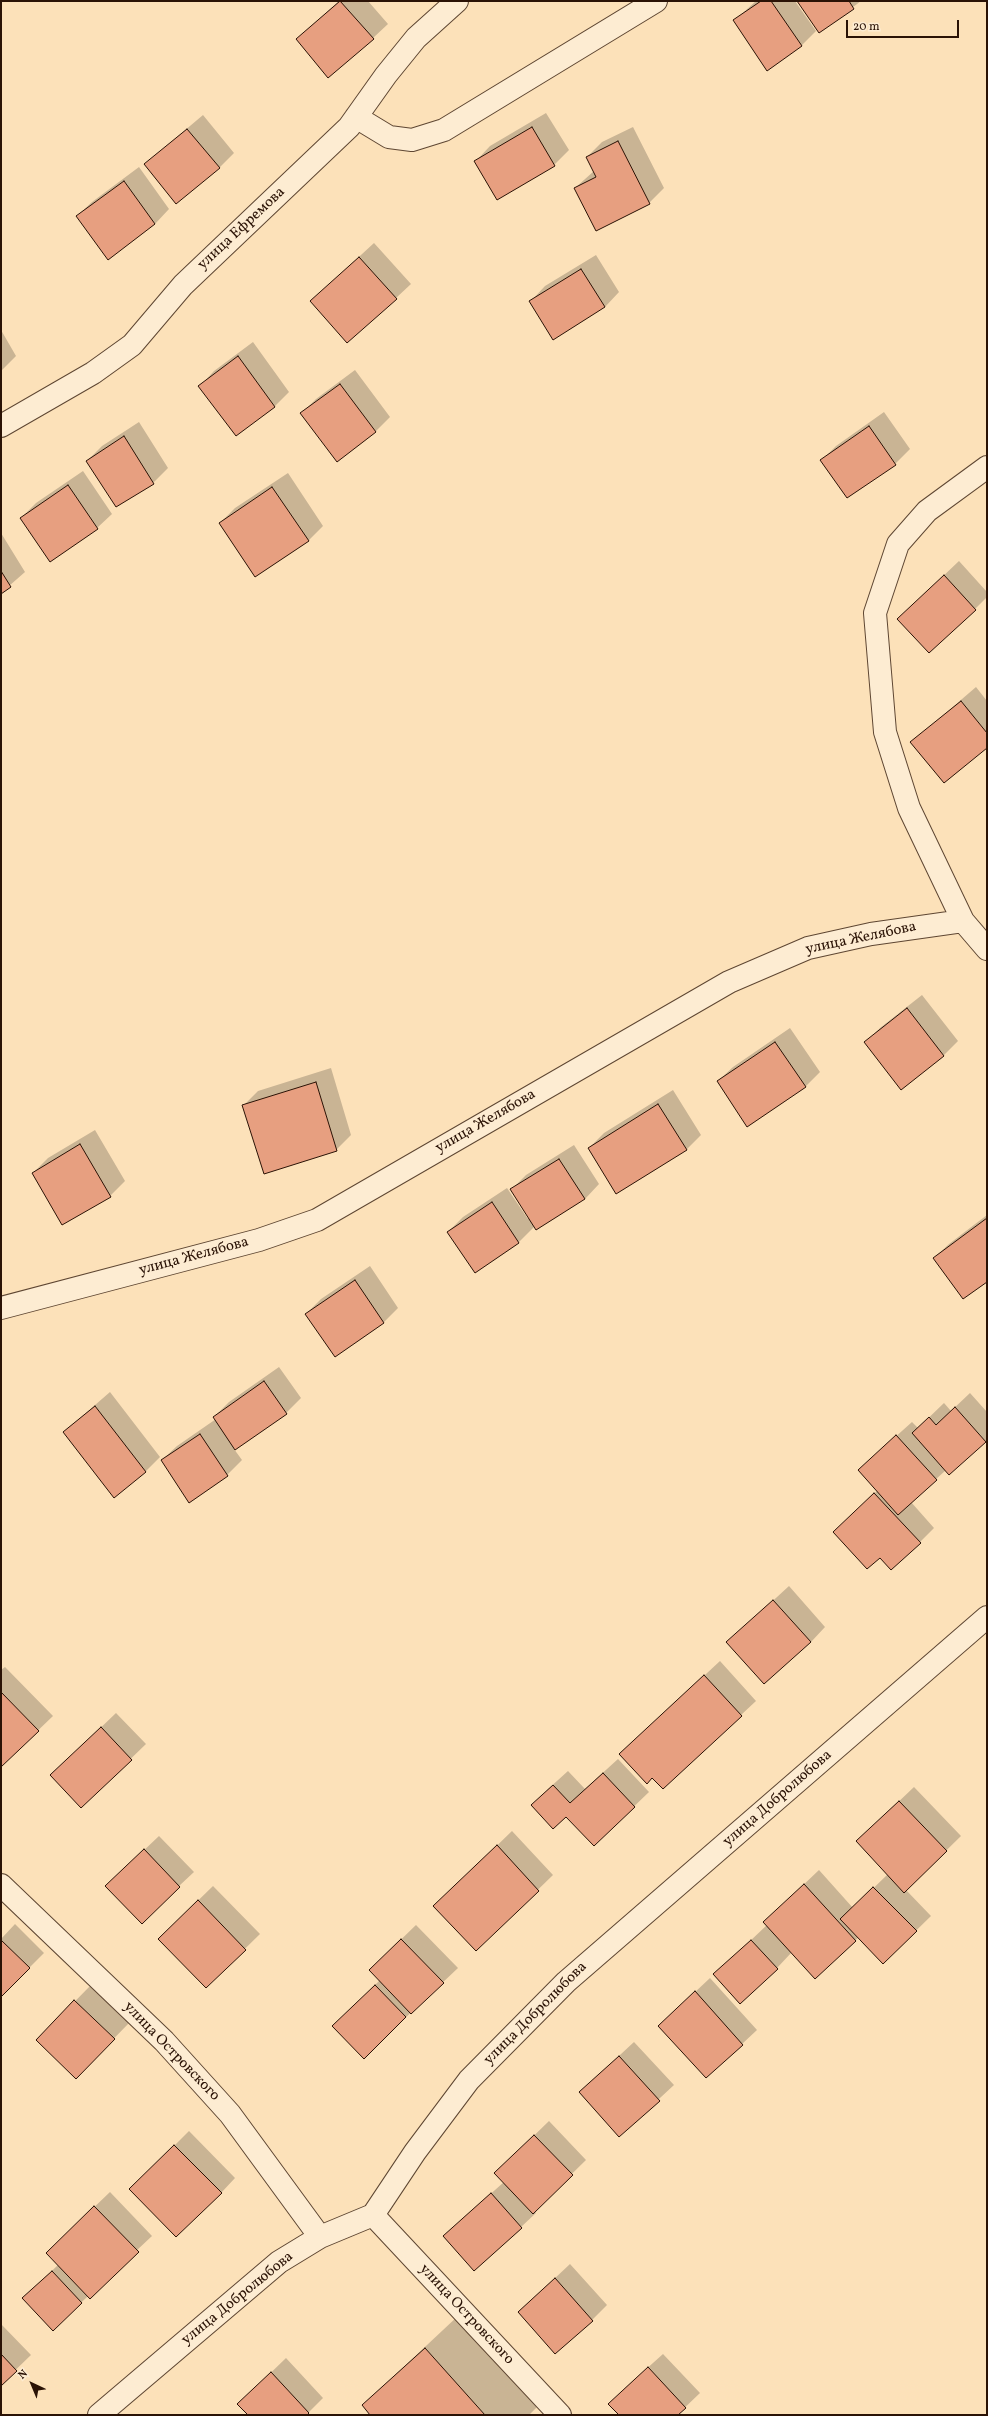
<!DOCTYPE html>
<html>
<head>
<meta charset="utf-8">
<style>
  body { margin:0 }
  #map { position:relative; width:988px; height:2416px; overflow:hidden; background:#fce1b9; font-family:Vollkorn,serif }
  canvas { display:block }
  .frame { position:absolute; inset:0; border:2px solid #2a1205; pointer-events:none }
  .north { position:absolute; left:12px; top:2364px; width:40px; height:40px; -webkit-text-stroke:3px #fdecd2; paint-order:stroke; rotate:316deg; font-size:11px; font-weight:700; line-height:16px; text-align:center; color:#2a1205 }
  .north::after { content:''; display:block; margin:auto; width:14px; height:18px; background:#2a1205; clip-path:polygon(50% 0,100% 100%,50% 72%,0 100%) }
  .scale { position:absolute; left:846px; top:20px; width:113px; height:18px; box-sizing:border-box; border:2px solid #2a1205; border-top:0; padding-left:5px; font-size:12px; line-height:14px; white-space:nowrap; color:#2a1205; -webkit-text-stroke:3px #fdecd2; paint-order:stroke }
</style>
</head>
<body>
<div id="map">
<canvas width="988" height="2416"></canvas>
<div class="frame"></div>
<div class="north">N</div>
<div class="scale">20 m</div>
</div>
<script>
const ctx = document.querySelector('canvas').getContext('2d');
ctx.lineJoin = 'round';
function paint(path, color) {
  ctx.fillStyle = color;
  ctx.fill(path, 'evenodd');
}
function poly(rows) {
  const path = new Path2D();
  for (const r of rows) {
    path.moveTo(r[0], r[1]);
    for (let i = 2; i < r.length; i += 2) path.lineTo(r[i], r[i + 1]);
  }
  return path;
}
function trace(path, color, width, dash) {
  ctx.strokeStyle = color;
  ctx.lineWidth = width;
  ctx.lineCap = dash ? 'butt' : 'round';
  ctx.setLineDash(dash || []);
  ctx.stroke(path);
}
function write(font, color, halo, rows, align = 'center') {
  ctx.font = font + ' Vollkorn,serif';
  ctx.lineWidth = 3;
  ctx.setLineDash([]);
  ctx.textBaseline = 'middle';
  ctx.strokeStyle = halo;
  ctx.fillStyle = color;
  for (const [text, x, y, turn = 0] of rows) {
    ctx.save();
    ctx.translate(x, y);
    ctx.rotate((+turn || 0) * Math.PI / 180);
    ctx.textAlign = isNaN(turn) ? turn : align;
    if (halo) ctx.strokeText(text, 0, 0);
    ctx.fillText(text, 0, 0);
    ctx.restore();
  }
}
const shadow = poly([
  [339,1,368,1,388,24,373,38,297,39],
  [756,1,795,1,816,31,801,46,734,21],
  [798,1,861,1,820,32],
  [546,113,569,150,554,165,476,161,490,146],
  [203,115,234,153,219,168,145,164],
  [633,127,664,188,649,203,575,188,594,171,587,157,602,142],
  [139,167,169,209,155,224,108,258,77,216,92,202],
  [374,243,411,284,396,298,311,301],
  [596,255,619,292,605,307,531,301,545,286],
  [1,330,16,356,1,371],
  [253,342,289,392,275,406,236,435,200,386,214,371],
  [355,370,390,417,376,431,337,461,302,413,316,399],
  [884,412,910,449,895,464,822,460,836,446],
  [139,422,168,468,153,483,116,506,87,461,102,446],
  [83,471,112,514,97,528,21,518,36,503],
  [288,473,323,526,308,541,220,523,235,508],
  [1,533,25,572,1,593],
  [959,561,987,592,987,597,975,609,898,619],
  [976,687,987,701,987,747,912,742],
  [922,995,958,1041,944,1055,901,1088,866,1042,880,1028],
  [790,1028,820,1072,805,1087,718,1081,733,1067],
  [331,1068,351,1135,336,1150,244,1105,258,1091],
  [673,1090,701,1135,686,1150,589,1148,604,1133],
  [95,1130,125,1181,110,1196,33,1173,48,1158],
  [574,1145,599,1184,585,1199,535,1226,519,1242,475,1271,448,1232,463,1217,507,1188,528,1219,529,1218,511,1190,526,1175],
  [987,1215,987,1280,934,1258,949,1244],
  [370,1266,398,1308,384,1322,335,1355,306,1314,321,1299],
  [279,1367,301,1398,286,1413,234,1449,242,1460,227,1475,162,1460,177,1446,216,1419,214,1417,229,1402],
  [110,1392,160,1457,146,1471,114,1496,64,1432],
  [970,1393,987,1412,987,1440,949,1473,946,1470,911,1502,934,1528,920,1542,849,1517,877,1491,874,1456,912,1422,918,1428,944,1403,951,1411],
  [789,1586,825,1627,811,1642,728,1642],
  [720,1661,756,1701,741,1715,635,1740],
  [5,1667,53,1716,1,1766,1,1670],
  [116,1713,146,1744,81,1807,66,1761],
  [618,1759,649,1792,594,1845,547,1790,568,1771,585,1789],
  [914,1787,961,1836,906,1890,931,1916,884,1962,859,1937,815,1977,792,1952,777,1968,730,1960,767,1925,779,1908,819,1870,853,1908,888,1874,872,1827],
  [512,1831,553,1875,476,1950,449,1892],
  [159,1836,194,1872,179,1886,121,1872],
  [213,1886,260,1934,206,1987,174,1924],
  [15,1924,44,1953,1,1996,1,1939],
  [416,1925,458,1968,364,2057,348,2012,380,1980,385,1955],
  [710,1978,757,2030,742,2044,659,2026],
  [90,1986,129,2023,90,2063,37,2040],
  [634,2042,674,2085,619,2136,580,2092],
  [549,2121,586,2160,534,2211,536,2213,521,2227,459,2222,504,2182,510,2159],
  [189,2131,235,2178,221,2193,131,2189],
  [110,2192,152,2236,53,2329,38,2284,58,2265,62,2238],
  [570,2264,607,2305,592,2320,519,2312],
  [459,2315,540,2404,529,2415,371,2415,363,2405],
  [1,2324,31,2355,1,2384],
  [663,2354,700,2393,677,2415,620,2415,624,2389],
  [286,2358,323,2398,306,2415,249,2415,253,2390]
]);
const building = poly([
  [340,1,374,39,328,78,296,39,340,1],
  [761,1,771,1,802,46,767,71,733,20,761,1],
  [797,1,849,1,854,9,819,33,797,1],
  [532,127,555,166,497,200,474,161,532,127],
  [187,129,220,168,176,204,144,164,187,129],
  [618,141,650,204,596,231,574,188,596,177,586,157,618,141],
  [124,181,155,224,108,260,76,216,124,181],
  [359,257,397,299,347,343,310,301,359,257],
  [581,269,605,307,553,340,529,301,581,269],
  [238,356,275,407,236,436,198,386,238,356],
  [340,384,376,432,337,462,300,413,340,384],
  [869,426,896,465,847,498,820,460,869,426],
  [124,436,154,484,116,507,86,461,124,436],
  [68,485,98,529,50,562,20,518,68,485],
  [272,487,309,541,255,577,219,523,272,487],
  [1,571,11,587,1,594,1,571],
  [944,575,976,610,929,653,897,619,944,575],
  [961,701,987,733,987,748,944,783,910,742,961,701],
  [907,1008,944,1056,901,1090,864,1042,907,1008],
  [775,1042,806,1087,747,1127,717,1081,775,1042],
  [316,1082,337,1151,264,1174,242,1105,316,1082],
  [658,1104,687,1150,616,1194,588,1148,658,1104],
  [80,1144,111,1197,62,1225,32,1173,80,1144],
  [559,1159,585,1199,536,1230,510,1189,559,1159],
  [492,1202,519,1243,475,1273,447,1232,492,1202],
  [987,1218,987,1282,963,1299,933,1258,987,1218],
  [355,1280,384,1323,335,1357,305,1314,355,1280],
  [264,1381,287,1414,235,1450,213,1417,264,1381],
  [95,1406,146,1472,114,1498,63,1432,95,1406],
  [955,1407,986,1442,949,1475,912,1433,929,1417,936,1425,955,1407],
  [200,1434,228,1476,189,1503,161,1460,200,1434],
  [896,1435,937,1480,898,1515,858,1470,896,1435],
  [874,1493,921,1543,891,1570,880,1558,867,1569,833,1532,874,1493],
  [773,1600,811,1642,764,1684,726,1642,773,1600],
  [704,1675,742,1716,663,1789,652,1778,647,1784,619,1754,704,1675],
  [1,1692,39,1731,1,1767,1,1692],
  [101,1727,132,1760,81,1808,50,1775,101,1727],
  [603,1773,635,1807,594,1846,566,1817,553,1829,531,1805,553,1785,570,1803,603,1773],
  [899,1801,947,1851,904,1893,856,1841,899,1801],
  [497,1845,539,1891,476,1951,433,1906,497,1845],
  [144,1849,180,1887,142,1924,105,1886,144,1849],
  [804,1884,856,1941,815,1979,763,1922,804,1884],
  [873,1887,917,1931,883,1964,840,1919,873,1887],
  [198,1900,246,1950,206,1988,158,1939,198,1900],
  [401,1939,444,1983,411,2014,369,1970,401,1939],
  [1,1940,30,1968,1,1997,1,1940],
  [751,1940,778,1969,740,2004,713,1974,751,1940],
  [375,1985,406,2017,364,2059,332,2026,375,1985],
  [695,1991,743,2045,706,2078,658,2026,695,1991],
  [74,2000,115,2039,76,2079,36,2040,74,2000],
  [619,2056,660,2101,619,2137,579,2092,619,2056],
  [534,2135,573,2175,533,2214,494,2173,534,2135],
  [174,2145,222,2193,176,2237,129,2189,174,2145],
  [491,2193,522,2228,474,2271,443,2236,491,2193],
  [94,2206,139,2252,90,2299,46,2253,94,2206],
  [52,2271,82,2303,53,2331,22,2298,52,2271],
  [555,2278,593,2321,555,2354,518,2312,555,2278],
  [425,2348,485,2415,370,2415,362,2405,425,2348],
  [1,2354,17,2371,1,2386,1,2354],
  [648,2367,686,2408,678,2415,619,2415,608,2404,648,2367],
  [271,2372,309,2413,307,2415,248,2415,237,2404,271,2372]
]);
const minor = poly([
  [356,117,389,137,412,140,444,130,656,1],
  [1,426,93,373,132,345,183,285,349,127,386,75,416,38,457,1],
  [987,467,927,511,898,544,875,613,885,732,909,808,963,921,987,949],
  [1,1308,259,1240,317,1220,729,982,808,948,871,934,963,921],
  [1,1885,164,2041,230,2114,320,2237],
  [373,2215,560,2415],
  [99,2415,279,2262,320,2237,373,2215,415,2152,469,2080,566,1982,987,1617]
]);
const streetNames = [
  ["улица Ефремова",242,229,-43],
  ["улица Желябова",861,939,-12],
  ["улица Желябова",486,1122,-30],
  ["улица Желябова",194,1257,-15],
  ["улица Добролюбова",778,1799,-41],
  ["улица Добролюбова",536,2014,-45],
  ["улица Островского",171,2052,46],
  ["улица Добролюбова",238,2299,-39],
  ["улица Островского",466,2315,47]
];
paint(shadow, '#0003');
paint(building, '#e79f80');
trace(building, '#2a1205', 1);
trace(minor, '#5e4632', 24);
trace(minor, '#fdecd2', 22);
write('15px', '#2a1205', '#fdecd2', streetNames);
</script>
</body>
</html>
